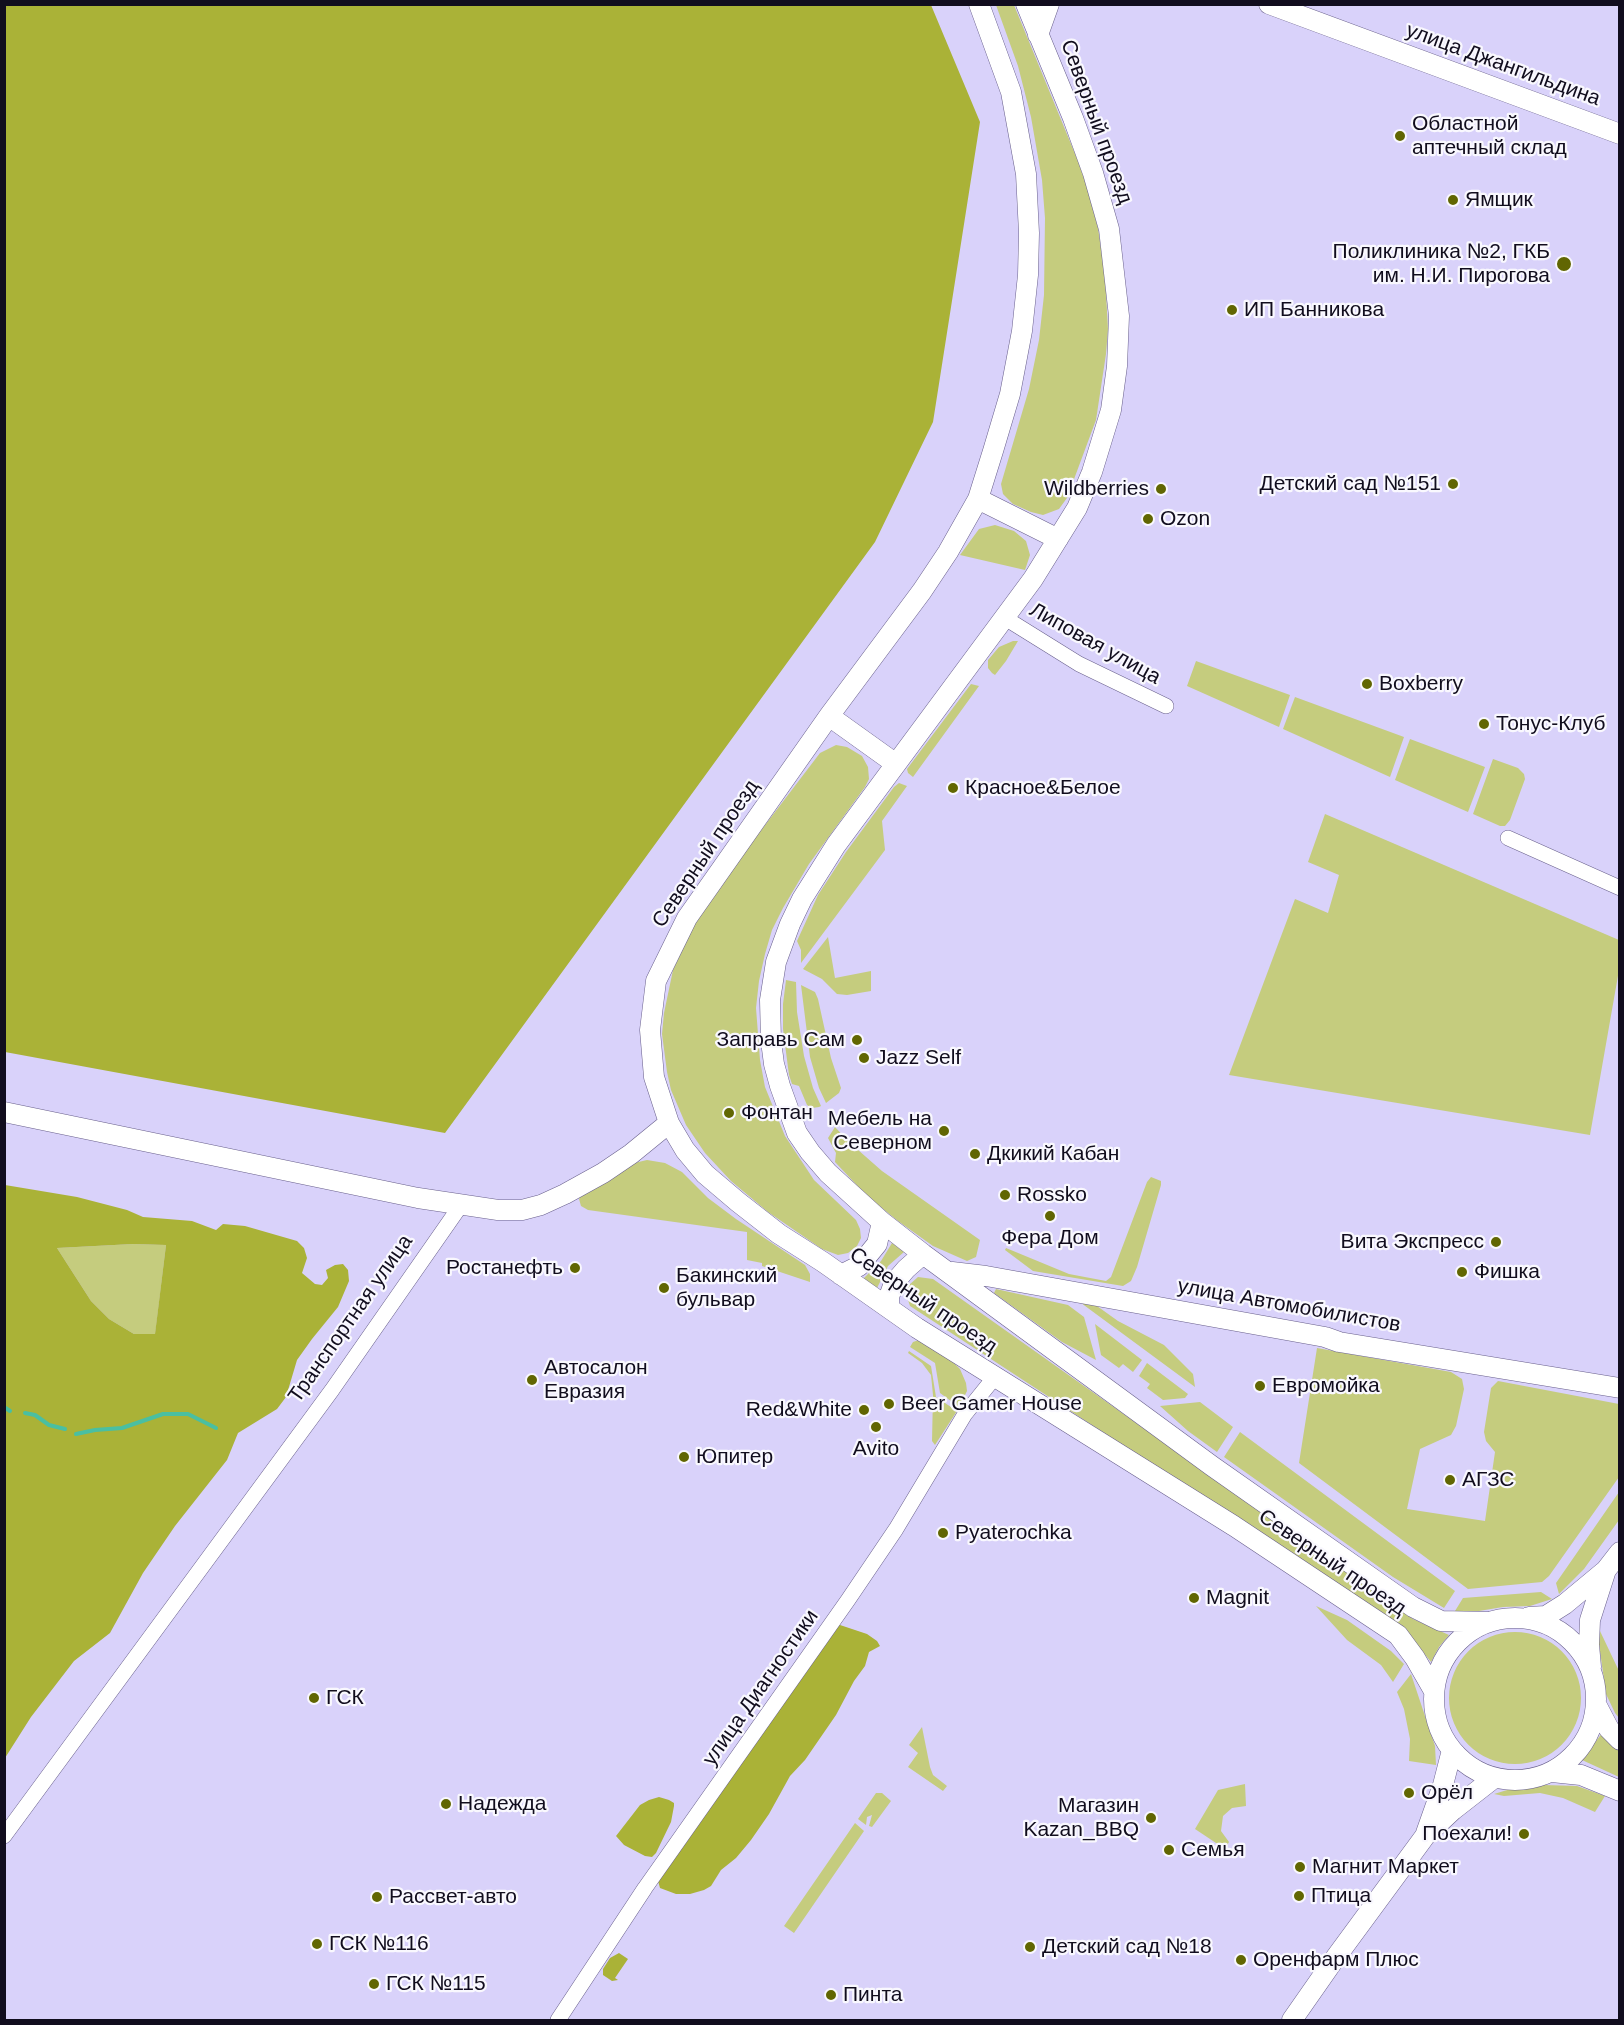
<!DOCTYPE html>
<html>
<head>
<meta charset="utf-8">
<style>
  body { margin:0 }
  #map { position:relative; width:1624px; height:2025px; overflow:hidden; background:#d9d2fa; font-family:Helvetica,sans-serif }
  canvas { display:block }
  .frame { position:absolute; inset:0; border:6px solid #110d1e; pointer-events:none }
</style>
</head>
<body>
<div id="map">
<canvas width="1624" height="2025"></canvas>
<div class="frame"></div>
</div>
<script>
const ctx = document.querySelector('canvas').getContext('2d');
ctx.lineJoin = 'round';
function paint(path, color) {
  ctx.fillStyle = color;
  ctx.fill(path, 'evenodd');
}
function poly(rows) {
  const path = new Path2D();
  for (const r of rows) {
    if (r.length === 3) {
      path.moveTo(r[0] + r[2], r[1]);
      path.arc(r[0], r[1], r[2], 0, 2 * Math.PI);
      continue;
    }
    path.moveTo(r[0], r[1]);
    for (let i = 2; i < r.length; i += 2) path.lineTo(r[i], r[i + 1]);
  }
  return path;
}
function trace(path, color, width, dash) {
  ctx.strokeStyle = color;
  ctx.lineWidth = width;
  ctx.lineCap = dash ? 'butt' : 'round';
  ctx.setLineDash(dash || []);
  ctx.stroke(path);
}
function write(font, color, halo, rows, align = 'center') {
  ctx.font = font + ' Helvetica,sans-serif';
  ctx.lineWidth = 4.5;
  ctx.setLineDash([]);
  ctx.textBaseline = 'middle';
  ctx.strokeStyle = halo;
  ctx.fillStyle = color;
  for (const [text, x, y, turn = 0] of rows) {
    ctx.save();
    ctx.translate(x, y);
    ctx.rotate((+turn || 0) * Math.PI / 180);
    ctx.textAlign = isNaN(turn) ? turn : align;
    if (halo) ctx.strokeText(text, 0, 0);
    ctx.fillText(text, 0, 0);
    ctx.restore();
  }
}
const green = poly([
  [996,5,1014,5,1078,161,1086,184,1098,228,1105,275,1108,329,1106,354,1096,420,1067,498,1059,509,1043,515,1031,512,1013,504,1003,494,1001,484,1029,389,1039,340,1044,295,1045,218,1042,180,1031,117,1018,66],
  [995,525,1014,531,1026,541,1030,555,1025,570,960,555,979,529],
  [1013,641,1018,641,1006,661,995,675,992,673,988,668,988,660,999,647],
  [1196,661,1290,695,1279,727,1187,686],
  [971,684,979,686,913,777,908,773,907,769],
  [1295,697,1404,737,1390,777,1283,729],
  [1410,739,1485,767,1468,812,1395,780],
  [836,745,847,747,862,756,868,767,869,779,865,787,809,864,783,908,772,930,765,954,759,981,756,1008,760,1060,765,1087,785,1136,814,1180,856,1220,860,1229,861,1238,857,1246,848,1253,838,1255,822,1249,768,1212,731,1181,705,1153,686,1125,671,1090,667,1072,662,1034,664,1013,673,970,689,934,703,910,730,871,820,753],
  [1493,759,1518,768,1524,774,1525,779,1510,820,1505,826,1500,826,1473,814],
  [899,783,907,786,882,821,885,850,801,963,801,950,797,941,818,895,846,852,894,787],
  [1325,814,1619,940,1619,970,1590,1135,1229,1075,1295,899,1328,913,1339,875,1308,862],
  [828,937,835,978,871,971,871,991,847,995,837,994,822,979,803,969],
  [786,980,796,982,797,1012,804,1056,813,1088,821,1106,819,1107,812,1108,807,1105,799,1086,792,1084,789,1075,783,1029,783,1004],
  [801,985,815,992,818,999,831,1058,841,1088,839,1093,826,1103,819,1088,810,1057],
  [835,1127,849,1142,882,1171,980,1240,976,1257,967,1261,933,1246,898,1221,867,1196,835,1162,836,1153,828,1138],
  [647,1160,665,1163,682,1172,708,1198,736,1219,805,1265,810,1274,810,1282,762,1266,762,1263,747,1260,747,1232,588,1210,581,1206,579,1199,581,1196,630,1164],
  [1151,1177,1161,1181,1161,1185,1137,1267,1131,1281,1123,1286,1033,1271,1005,1250,1006,1248,1069,1274,1106,1281,1111,1277,1147,1182],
  [892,1243,904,1252,888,1266,877,1288,863,1279,881,1261],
  [133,1244,166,1245,155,1335,134,1334,109,1319,91,1301,57,1248],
  [918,1277,933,1279,1413,1619,1449,1635,1439,1647,1431,1662,1405,1630,910,1306,906,1294,909,1285],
  [996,1289,1068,1305,1084,1317,1096,1360,1062,1342,994,1293],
  [1077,1300,1090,1301,1118,1321,1164,1345,1193,1374,1195,1387],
  [1095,1324,1142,1360,1133,1372,1123,1364,1119,1368,1101,1355],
  [919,1340,953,1362,960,1369,966,1383,967,1391,959,1407,940,1393,935,1363,910,1347,913,1342],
  [1317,1348,1451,1372,1462,1379,1464,1389,1456,1426,1451,1435,1420,1449,1407,1509,1485,1521,1495,1452,1486,1441,1484,1432,1491,1388,1498,1381,1619,1404,1619,1477,1549,1576,1542,1582,1468,1589,1299,1463],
  [909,1351,931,1366,936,1397,957,1411,935,1445,932,1441,933,1395,931,1375,922,1363,908,1353],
  [1147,1363,1188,1394,1185,1398,1163,1400,1147,1388,1150,1384,1139,1376],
  [1200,1402,1233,1427,1217,1452,1188,1431,1160,1406],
  [1240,1432,1455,1591,1444,1608,1393,1577,1224,1457],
  [1619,1492,1619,1520,1584,1569,1559,1594,1556,1583],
  [1541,1592,1552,1599,1530,1606,1503,1607,1479,1611,1455,1611,1463,1598],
  [1316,1606,1347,1620,1391,1651,1404,1664,1393,1682,1381,1665,1347,1640],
  [1597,1630,1600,1631,1619,1671,1619,1718,1615,1713,1606,1694],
  [1515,1698,66],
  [1411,1674,1435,1746,1436,1765,1409,1761,1410,1739,1404,1709,1397,1692],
  [922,1727,930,1767,933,1775,947,1786,943,1791,908,1767,918,1753,909,1745],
  [1602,1733,1619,1751,1619,1777,1582,1760],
  [1245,1784,1246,1806,1232,1808,1223,1816,1221,1831,1229,1842,1225,1849,1195,1829,1218,1790],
  [1544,1785,1577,1786,1605,1796,1595,1812,1563,1798,1540,1793,1504,1796,1494,1794,1517,1787],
  [876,1793,882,1793,891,1801,872,1827,869,1826,872,1815,867,1817,866,1825,858,1819],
  [855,1823,864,1831,794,1933,784,1926]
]);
const forest = poly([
  [4,5,931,5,980,122,933,422,875,542,445,1133,5,1052],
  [5,1185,77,1197,127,1210,143,1217,192,1221,216,1230,223,1224,245,1226,297,1241,304,1248,307,1258,302,1273,315,1284,322,1285,328,1278,326,1270,335,1265,343,1264,348,1270,349,1281,338,1307,312,1339,297,1360,286,1397,277,1409,238,1433,227,1460,175,1526,143,1573,110,1633,74,1661,31,1717,5,1758],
  [133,1244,166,1245,155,1334,134,1334,109,1319,91,1301,57,1248],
  [837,1624,867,1634,877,1641,880,1646,869,1652,865,1666,854,1681,836,1715,805,1760,790,1776,769,1814,751,1840,736,1858,721,1870,711,1886,704,1890,690,1894,676,1894,660,1888,658,1881],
  [659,1797,669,1800,674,1803,674,1806,671,1822,656,1853,652,1857,645,1856,624,1845,616,1836,640,1805,649,1800],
  [619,1953,628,1959,615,1978,618,1980,612,1981,603,1975,603,1969,610,1958]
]);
const stream = poly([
  [4,1407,10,1411],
  [25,1413,35,1415,49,1425,65,1429],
  [76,1434,95,1430,122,1428,163,1414,188,1414,216,1428]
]);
const minor = poly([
  [1005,618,1079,664,1166,706],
  [1508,838,1620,888],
  [4,1836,332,1390,461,1205],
  [558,2020,645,1888,848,1600,896,1529,965,1414,994,1378]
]);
const major = poly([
  [979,4,1011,92,1026,174,1029,233,1028,275,1022,331,1010,394,993,451,978,499,948,552,922,591,829,716,687,918,656,981,650,1030,654,1077,669,1123,685,1150,705,1174,738,1202,779,1234,823,1262,917,1328,1234,1526,1398,1635,1415,1658,1434,1691],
  [1026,4,1073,118,1093,173,1109,229,1119,316,1117,366,1111,410,1092,472,1077,508,1033,579,836,845,802,899,790,924,776,962,770,1000,771,1041,774,1064,780,1086,797,1133,810,1152,828,1173,882,1222,923,1254,1212,1466,1413,1607,1441,1621,1488,1622],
  [1269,4,1620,134],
  [1038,35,1049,4],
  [978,499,1058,539],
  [829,716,896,764],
  [4,1112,418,1198,498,1210,522,1210,541,1205,565,1194,603,1173,631,1154,669,1123],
  [952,1272,986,1276,1325,1337,1339,1342,1620,1388],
  [841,1275,859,1266,877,1244,882,1222],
  [889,1308,889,1297,894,1283,906,1269,923,1254],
  [1529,1617,1546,1616,1565,1604,1606,1570,1620,1552],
  [1515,1699,81],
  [1591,1667,1589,1645,1590,1620,1606,1570],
  [1597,1706,1609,1729,1620,1740],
  [1552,1772,1581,1775,1620,1791],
  [1426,1833,1443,1785,1452,1750],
  [1292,2020,1336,1957,1425,1836,1453,1810,1494,1778]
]);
const markers = [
  [1400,136,6,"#616602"],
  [1453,200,6,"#616602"],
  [1564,264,8,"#616602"],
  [1232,310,6,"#616602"],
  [1453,484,6,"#616602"],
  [1161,489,6,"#616602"],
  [1148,519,6,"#616602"],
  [1367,684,6,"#616602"],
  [1484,724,6,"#616602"],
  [953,788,6,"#616602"],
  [857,1040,6,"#616602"],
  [864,1058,6,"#616602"],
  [729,1113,6,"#616602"],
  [944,1131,6,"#616602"],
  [975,1154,6,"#616602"],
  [1005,1195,6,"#616602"],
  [1050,1216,6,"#616602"],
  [1496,1242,6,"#616602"],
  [575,1268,6,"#616602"],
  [1462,1272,6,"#616602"],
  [664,1288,6,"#616602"],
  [532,1380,6,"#616602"],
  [1260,1386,6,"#616602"],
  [889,1404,6,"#616602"],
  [864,1410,6,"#616602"],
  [876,1427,6,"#616602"],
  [684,1457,6,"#616602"],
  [1450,1480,6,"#616602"],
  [943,1533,6,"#616602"],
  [1194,1598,6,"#616602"],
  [314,1698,6,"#616602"],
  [1409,1793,6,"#616602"],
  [446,1804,6,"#616602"],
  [1151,1818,6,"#616602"],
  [1524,1834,6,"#616602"],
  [1169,1850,6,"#616602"],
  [1300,1867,6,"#616602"],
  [1299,1896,6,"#616602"],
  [377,1897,6,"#616602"],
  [317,1944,6,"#616602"],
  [1030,1947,6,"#616602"],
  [1241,1960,6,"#616602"],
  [374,1984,6,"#616602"],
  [831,1995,6,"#616602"]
];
const streetNames = [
  ["улица Джангильдина",1503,65,20],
  ["Северный проезд",1096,122,70],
  ["Липовая улица",1095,644,29],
  ["Северный проезд",706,854,-56],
  ["Северный проезд",923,1301,34],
  ["улица Автомобилистов",1289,1306,10],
  ["Транспортная улица",351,1319,-55],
  ["Северный проезд",1332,1563,34],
  ["улица Диагностики",761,1688,-55]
];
const poiNames = [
  ["Областной",1412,124],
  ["аптечный склад",1412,148],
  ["Ямщик",1465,200],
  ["Поликлиника №2, ГКБ",1550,252,"right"],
  ["им. Н.И. Пирогова",1550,276,"right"],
  ["ИП Банникова",1244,310],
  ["Детский сад №151",1441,484,"right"],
  ["Wildberries",1149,489,"right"],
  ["Ozon",1160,519],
  ["Boxberry",1379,684],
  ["Тонус-Клуб",1496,724],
  ["Красное&Белое",965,788],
  ["Заправь Сам",845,1040,"right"],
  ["Jazz Self",876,1058],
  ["Фонтан",741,1113],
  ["Мебель на",932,1119,"right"],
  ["Северном",932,1143,"right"],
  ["Дкикий Кабан",987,1154],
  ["Rossko",1017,1195],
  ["Фера Дом",1050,1238,"center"],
  ["Вита Экспресс",1484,1242,"right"],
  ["Ростанефть",563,1268,"right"],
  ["Фишка",1474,1272],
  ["Бакинский",676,1276],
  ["бульвар",676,1300],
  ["Автосалон",544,1368],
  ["Евразия",544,1392],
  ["Евромойка",1272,1386],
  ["Beer Gamer House",901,1404],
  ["Red&White",852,1410,"right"],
  ["Avito",876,1449,"center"],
  ["Юпитер",696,1457],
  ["АГЗС",1462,1480],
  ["Pyaterochka",955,1533],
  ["Magnit",1206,1598],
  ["ГСК",326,1698],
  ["Орёл",1421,1793],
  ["Надежда",458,1804],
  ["Магазин",1139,1806,"right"],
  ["Kazan_BBQ",1139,1830,"right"],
  ["Поехали!",1512,1834,"right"],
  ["Семья",1181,1850],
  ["Магнит Маркет",1312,1867],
  ["Птица",1311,1896],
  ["Рассвет-авто",389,1897],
  ["ГСК №116",329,1944],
  ["Детский сад №18",1042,1947],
  ["Оренфарм Плюс",1253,1960],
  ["ГСК №115",386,1984],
  ["Пинта",843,1995]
];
paint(green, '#c5cc7e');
paint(forest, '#aab237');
trace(stream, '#4abfa1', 4);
trace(minor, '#69608c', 16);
trace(major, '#69608c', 21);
trace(minor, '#fff', 15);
trace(major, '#fff', 20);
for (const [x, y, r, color] of markers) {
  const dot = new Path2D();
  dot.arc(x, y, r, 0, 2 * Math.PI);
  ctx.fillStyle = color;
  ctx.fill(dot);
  trace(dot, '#f9f8fe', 2);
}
write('21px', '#110d1e', '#f9f8fe', streetNames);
write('21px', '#110d1e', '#f9f8fe', poiNames, 'left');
</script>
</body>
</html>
